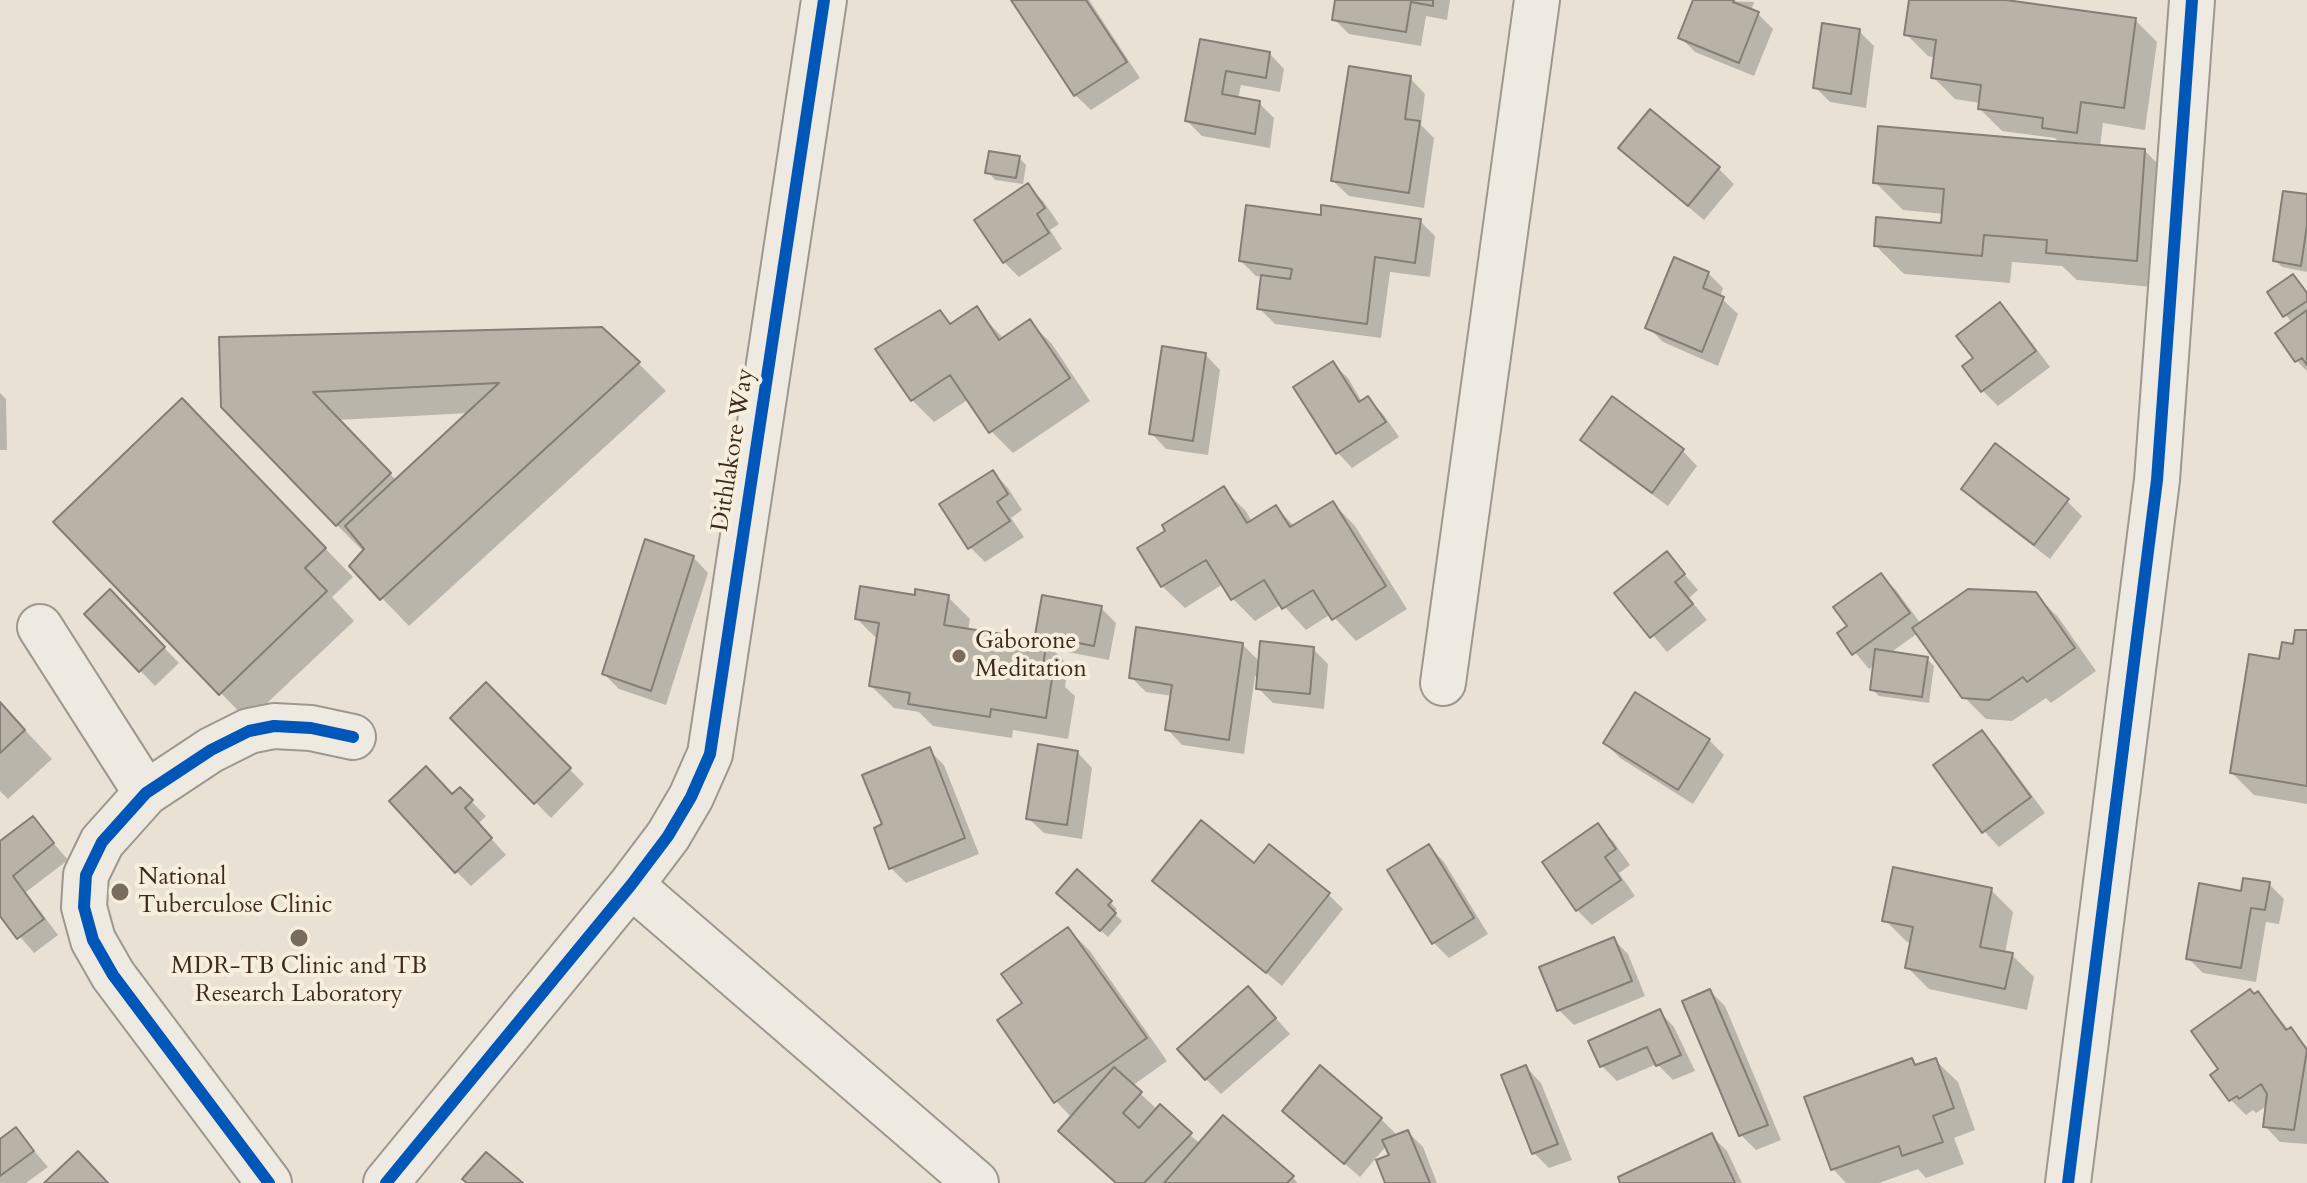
<!DOCTYPE html>
<html>
<head>
<meta charset="utf-8">
<style>
  body { margin:0 }
  canvas { display:block; background:#e9e2d4 }
</style>
</head>
<body>
<canvas width="2307" height="1183"></canvas>
<script>
const ctx = document.querySelector('canvas').getContext('2d');
ctx.lineJoin = 'round';
function paint(path, color) {
  ctx.fillStyle = color;
  ctx.fill(path, 'evenodd');
}
function poly(rows) {
  const path = new Path2D();
  for (const r of rows) {
    path.moveTo(r[0], r[1]);
    for (let i = 2; i < r.length; i += 2) path.lineTo(r[i], r[i + 1]);
  }
  return path;
}
function trace(path, color, width, dash) {
  ctx.strokeStyle = color;
  ctx.lineWidth = width;
  ctx.lineCap = dash ? 'butt' : 'round';
  ctx.setLineDash(dash || []);
  ctx.stroke(path);
}
function write(font, color, halo, rows, align = 'center') {
  ctx.font = font + ' Cardo,serif';
  ctx.lineWidth = 8;
  ctx.setLineDash([]);
  ctx.textBaseline = 'middle';
  ctx.strokeStyle = halo;
  ctx.fillStyle = color;
  for (const [text, x, y, turn = 0] of rows) {
    ctx.save();
    ctx.translate(x, y);
    ctx.rotate((+turn || 0) * Math.PI / 180);
    ctx.textAlign = isNaN(turn) ? turn : align;
    if (halo) ctx.strokeText(text, 0, 0);
    ctx.fillText(text, 0, 0);
    ctx.restore();
  }
}
const shadow = poly([
  [1013,0,1089,0,1140,78,1091,110,1075,95],
  [1337,0,1450,0,1447,20,1426,16,1421,46,1349,34,1334,19],
  [1695,0,1754,2,1751,11,1758,14,1773,29,1754,76,1695,52,1680,37],
  [1911,0,1991,0,2135,20,2157,42,2145,130,2103,123,2100,147,2145,151,2173,179,2164,288,2077,280,2062,266,2012,262,2010,283,1904,274,1876,246,1943,225,1944,214,1903,210,1875,182,2060,144,2055,138,2002,131,1980,109,1980,103,1955,99,1933,77,1936,58,1928,56,1906,34],
  [1859,31,1874,46,1866,108,1830,102,1815,87],
  [1201,41,1269,53,1284,69,1280,92,1241,85,1238,99,1259,103,1274,118,1270,148,1202,136,1187,121],
  [1410,78,1425,94,1421,125,1434,138,1424,208,1349,196,1333,181],
  [1019,158,1026,165,1023,184,995,180,988,172],
  [1636,163,1719,169,1734,184,1704,220],
  [1028,186,1043,201,1059,224,1050,230,1062,249,1019,277,1004,262],
  [2307,196,2307,272,2282,267,2275,260],
  [1322,217,1420,221,1435,236,1430,277,1390,272,1381,338,1275,324,1259,308,1263,277,1256,276,1241,261],
  [1708,273,1723,288,1720,297,1738,314,1718,366,1663,342,1648,327],
  [2269,293,2307,293,2307,371,2297,361,2292,323],
  [2000,305,2015,320,2050,367,1998,406,1983,391,1975,359],
  [976,309,1004,339,1030,322,1052,344,1090,401,1013,453,991,431,969,399,934,422,912,400,940,313,952,325],
  [221,339,638,363,666,391,409,626,382,598,364,552,337,525],
  [470,413,397,481,337,420],
  [1205,354,1220,370,1208,455,1166,449,1151,433],
  [1332,363,1348,378,1362,402,1368,399,1383,414,1399,437,1352,468,1337,452],
  [0,393,6,399,7,450,0,450],
  [209,429,353,577,332,597,354,621,248,721,56,522],
  [1583,440,1682,450,1697,466,1668,506,1598,455],
  [993,472,1008,488,1022,510,1011,518,1024,537,985,562,970,547],
  [1223,489,1246,511,1252,522,1276,507,1295,527,1333,503,1355,526,1407,609,1356,641,1331,614,1306,630,1282,604,1255,621,1233,599,1223,584,1185,608,1162,586,1168,531],
  [1963,489,2067,501,2082,516,2050,559,1978,504],
  [1667,554,1698,590,1689,598,1707,620,1667,652,1617,593],
  [693,557,708,573,666,705,619,689,604,674],
  [1881,575,1896,590,1921,624,2035,594,2058,617,2096,671,2051,703,2046,698,2012,721,1986,719,1963,696,1918,633,1890,653,1927,659,1934,666,1929,703,1879,696,1872,689,1875,665,1869,669,1839,633,1850,626],
  [948,597,970,619,968,631,1046,643,1038,634,1101,608,1116,623,1109,660,1052,649,1068,665,1065,687,1075,696,1068,739,1013,730,1012,738,933,726,919,712,894,708,871,686,878,640,857,619,917,598],
  [125,607,179,663,155,686,86,614],
  [2307,634,2307,804,2254,795,2232,773,2280,662],
  [1242,644,1260,662,1313,649,1328,664,1324,709,1273,703,1258,688,1259,676,1255,676,1244,754,1182,745,1167,729,1172,696,1146,692,1131,677],
  [486,685,584,784,551,818,453,718],
  [0,703,52,759,8,799,0,791],
  [1982,732,1997,748,2045,813,1999,847,1984,831],
  [1709,740,1724,755,1693,804,1620,758,1605,743],
  [929,750,944,765,979,854,906,883,891,868,884,825],
  [1077,752,1092,768,1082,839,1044,833,1028,818],
  [460,790,486,816,478,824,506,855,471,886,456,871,453,796],
  [33,819,68,860,26,892,58,935,34,953,0,913,0,844],
  [1598,826,1613,841,1630,865,1619,873,1635,896,1592,925,1577,910],
  [1429,846,1444,862,1488,934,1449,958,1434,943,1389,871],
  [1254,865,1328,894,1343,909,1282,986,1155,881],
  [2269,884,2284,899,2279,924,2266,922,2256,982,2203,973,2188,958,2243,893],
  [1991,890,2013,912,2005,953,2012,955,2034,977,2027,1010,1929,989,1907,967,1912,943,1907,942,1885,920],
  [1066,900,1110,902,1117,909,1114,913,1122,921,1108,937],
  [1068,929,1090,951,1167,1061,1132,1086,1158,1110,1201,1144,1292,1177,1298,1183,1117,1183,1072,1118,1056,1101,1025,1003],
  [1613,939,1628,954,1645,996,1574,1025,1559,1010],
  [1710,991,1725,1006,1781,1140,1756,1150,1741,1135,1685,1002],
  [2258,993,2289,1030,2307,1047,2307,1144,2280,1142,2265,1126,2268,1105,2256,1113,2253,1110,2246,1115,2231,1100,2221,1070,2254,996],
  [1263,1004,1290,1034,1221,1094,1206,1079],
  [1659,1011,1674,1027,1695,1071,1673,1080,1657,1064,1617,1081,1602,1066],
  [1912,1060,1918,1066,1935,1060,1958,1082,1975,1130,1954,1138,1964,1164,1926,1178,1918,1169,1879,1183,1846,1183,1833,1169,1807,1098],
  [1526,1067,1541,1083,1572,1160,1549,1168,1534,1153,1503,1076],
  [1284,1111,1381,1119,1398,1136,1408,1132,1423,1147,1437,1183,1388,1183,1392,1156,1387,1145,1360,1177],
  [16,1130,48,1167,26,1183,0,1183,0,1142],
  [1712,1136,1727,1151,1742,1183,1622,1183]
]);
const building = poly([
  [1011,0,1086,0,1127,62,1074,96,1011,0],
  [1335,0,1433,0,1433,6,1411,2,1406,32,1332,20,1335,0],
  [1693,0,1734,0,1733,2,1759,12,1739,63,1678,38,1693,0],
  [1909,0,2006,0,2136,18,2124,108,2081,102,2077,133,2042,128,2043,118,1978,109,1981,85,1931,78,1936,40,1904,35,1909,0],
  [1822,23,1860,29,1851,94,1813,88,1822,23],
  [1200,39,1270,52,1266,78,1226,71,1222,94,1260,101,1255,134,1185,121,1200,39],
  [1349,66,1411,76,1405,119,1420,121,1409,193,1331,181,1349,66],
  [1650,109,1720,167,1688,206,1618,148,1650,109],
  [1878,126,2145,149,2137,261,2046,253,2047,240,1984,235,1982,256,1874,246,1876,217,1941,223,1944,189,1873,183,1878,126],
  [989,151,1020,156,1016,178,985,173,989,151],
  [1028,183,1045,208,1037,214,1049,233,1003,263,974,220,1028,183],
  [2283,191,2307,194,2307,225,2301,266,2273,261,2283,191],
  [1246,205,1321,215,1321,205,1421,219,1415,263,1375,257,1367,324,1257,309,1261,275,1290,279,1292,269,1239,261,1246,205],
  [1674,257,1709,272,1703,288,1724,297,1702,352,1645,328,1674,257],
  [2293,274,2307,293,2307,301,2283,317,2267,292,2293,274],
  [2000,302,2036,351,1981,392,1962,366,1973,358,1956,336,2000,302],
  [977,306,999,340,1030,319,1070,378,989,433,950,375,911,401,875,349,940,310,950,324,977,306],
  [2307,310,2307,365,2302,358,2295,362,2275,333,2307,310],
  [602,327,640,362,380,600,349,566,364,549,345,526,499,383,313,392,391,473,336,526,221,407,219,337,602,327],
  [1162,346,1206,353,1193,441,1149,434,1162,346],
  [1333,361,1359,402,1368,396,1386,422,1336,454,1293,387,1333,361],
  [1612,396,1684,449,1652,493,1580,440,1612,396],
  [182,398,326,548,305,568,327,591,219,695,53,522,182,398],
  [1995,443,2069,499,2034,545,1961,489,1995,443],
  [993,470,1008,494,997,502,1010,521,968,549,939,504,993,470],
  [1224,486,1247,523,1276,505,1290,527,1333,501,1386,586,1332,620,1313,590,1282,609,1264,580,1231,600,1206,560,1161,587,1137,548,1165,531,1162,525,1224,486],
  [645,539,694,556,651,691,602,674,645,539],
  [1667,551,1685,574,1675,582,1693,604,1650,638,1614,593,1667,551],
  [1881,573,1910,613,1852,655,1837,633,1847,626,1833,607,1881,573],
  [860,586,915,595,915,589,949,595,944,625,1047,641,1042,671,1053,672,1046,718,991,709,990,717,908,704,910,693,869,686,879,623,855,619,860,586],
  [110,589,165,647,139,672,84,614,110,589],
  [1968,589,2036,592,2075,648,2027,682,2023,677,1989,700,1962,698,1912,628,1968,589],
  [1042,595,1102,606,1094,646,1035,635,1042,595],
  [1136,627,1243,643,1229,740,1165,730,1172,685,1129,678,1136,627],
  [2295,630,2307,630,2307,786,2230,773,2249,654,2279,659,2282,642,2293,644,2295,630],
  [1260,641,1314,647,1310,694,1256,689,1260,641],
  [1875,649,1928,657,1922,697,1870,690,1875,649],
  [486,682,571,768,534,804,450,718,486,682],
  [1635,692,1710,739,1678,790,1603,743,1635,692],
  [0,702,25,730,0,753,0,702],
  [1982,730,2031,797,1982,833,1933,765,1982,730],
  [1038,744,1078,751,1067,825,1026,819,1038,744],
  [930,747,965,838,889,869,874,828,882,824,862,775,930,747],
  [426,766,452,794,460,787,473,800,465,808,492,838,455,873,389,801,426,766],
  [33,816,54,843,13,876,44,919,17,939,0,916,0,841,33,816],
  [1201,820,1254,863,1269,844,1330,893,1266,973,1152,881,1201,820],
  [1598,823,1616,849,1605,857,1621,880,1576,911,1542,862,1598,823],
  [1429,844,1474,918,1432,944,1387,870,1429,844],
  [1893,867,1992,888,1980,947,2013,953,2005,989,1905,968,1913,927,1882,921,1893,867],
  [1077,869,1112,901,1108,905,1116,913,1100,931,1056,893,1077,869],
  [2243,878,2270,882,2265,910,2251,908,2241,968,2186,959,2199,883,2241,891,2243,878],
  [1068,927,1147,1038,1054,1103,997,1020,1022,1003,1001,974,1068,927],
  [1614,937,1632,981,1557,1011,1539,967,1614,937],
  [1248,986,1276,1018,1205,1080,1177,1049,1248,986],
  [1710,989,1768,1125,1739,1136,1682,1001,1710,989],
  [2250,989,2254,994,2258,991,2286,1030,2291,1027,2307,1050,2294,1130,2263,1127,2267,1094,2261,1084,2239,1099,2237,1096,2229,1101,2210,1075,2218,1069,2191,1031,2250,989],
  [1660,1009,1681,1055,1656,1066,1647,1047,1600,1067,1588,1041,1660,1009],
  [1912,1058,1915,1065,1936,1058,1954,1108,1933,1116,1943,1142,1902,1156,1899,1146,1831,1170,1804,1097,1912,1058],
  [1320,1065,1382,1118,1344,1164,1282,1111,1320,1065],
  [1526,1065,1558,1144,1532,1154,1501,1075,1526,1065],
  [1114,1067,1142,1092,1123,1113,1139,1128,1160,1104,1192,1133,1144,1183,1116,1183,1058,1131,1114,1067],
  [1223,1115,1294,1176,1287,1183,1164,1183,1223,1115],
  [16,1127,34,1151,0,1176,0,1139,16,1127],
  [1408,1130,1430,1183,1385,1183,1376,1160,1389,1155,1382,1140,1408,1130],
  [1712,1133,1735,1183,1620,1183,1618,1177,1712,1133],
  [78,1151,108,1183,44,1183,78,1151],
  [486,1152,523,1183,467,1183,462,1179,486,1152]
]);
const minor = poly([
  [40,627,146,793],
  [1443,683,1537,0],
  [631,885,976,1183],
  [269,1183,113,975,93,940,84,907,86,875,102,842,146,793,211,750,249,731,274,726,311,728,353,737],
  [386,1183,631,885,668,836,691,797,710,754,824,0],
  [2068,1183,2157,480,2192,0]
]);
const cycleway = poly([
  [269,1183,113,975,93,940,84,907,86,875,102,842,146,793,211,750,249,731,274,726,311,728,353,737],
  [386,1183,631,885,668,836,691,797,710,754,824,0],
  [2068,1183,2157,480,2192,0]
]);
const markers = [
  [959,656,8,"#796b5e"],
  [120,892,10,"#796b5e"],
  [299,938,10,"#796b5e"]
];
const streetNames = [
  ["Dithlakore Way",734,450,-81]
];
const poiNames = [
  ["Gaborone",975,642],
  ["Meditation",975,670],
  ["National",138,878],
  ["Tuberculose Clinic",138,906],
  ["MDR-TB Clinic and TB",299,967,"center"],
  ["Research Laboratory",299,995,"center"]
];
paint(shadow, '#0003');
paint(building, '#b8b2a7');
trace(building, '#857e76', 2);
trace(minor, '#9e978e', 48);
trace(minor, '#eeeae2', 44);
trace(cycleway, '#0057b8', 12);
for (const [x, y, r, color] of markers) {
  const dot = new Path2D();
  dot.arc(x, y, r, 0, 2 * Math.PI);
  ctx.fillStyle = color;
  ctx.fill(dot);
  trace(dot, '#f7efdd', 3);
}
write('24px', '#3d2b1f', '#f7efdd', streetNames);
write('24px', '#3d2b1f', '#f7efdd', poiNames, 'left');
</script>
</body>
</html>
